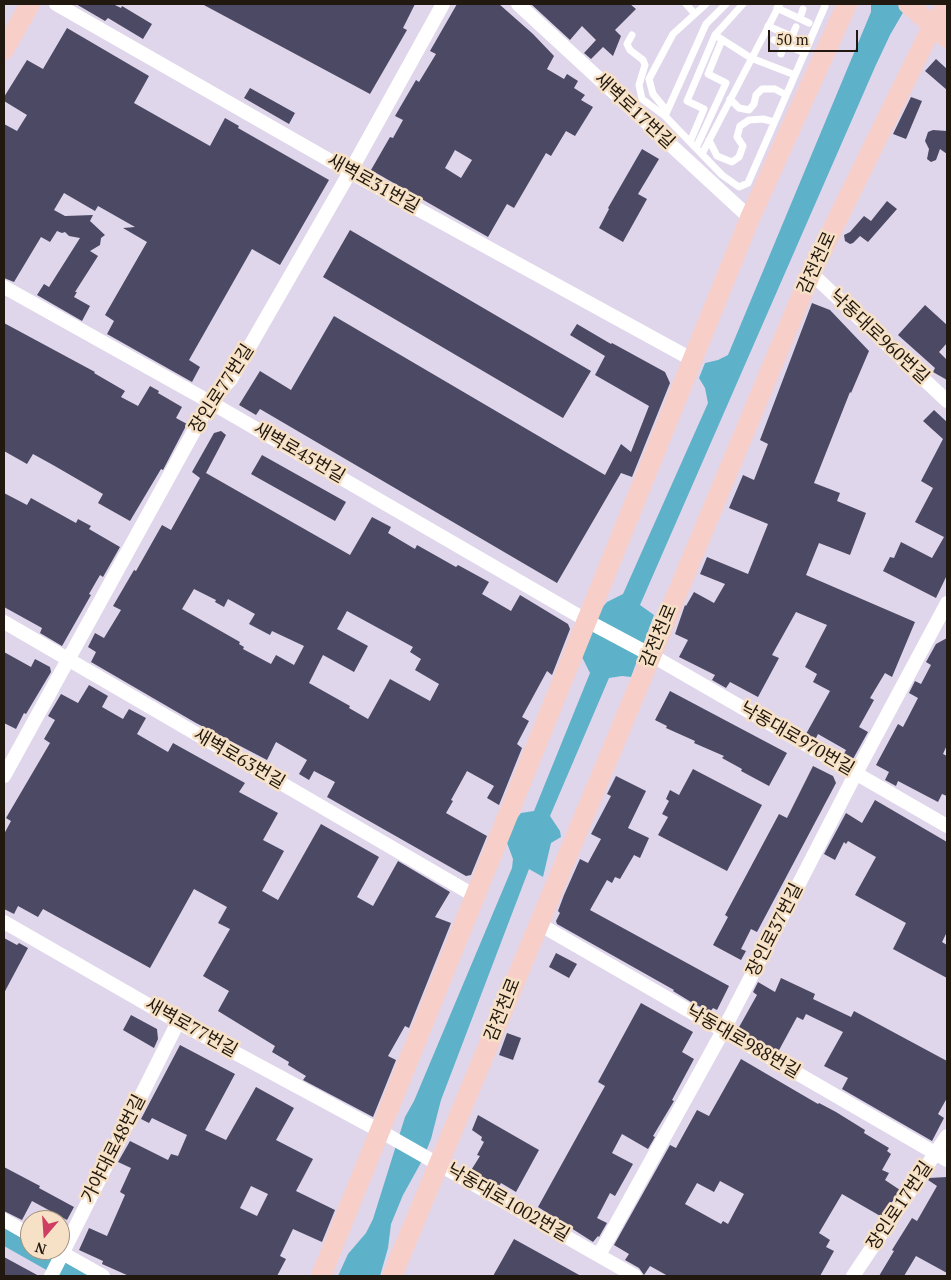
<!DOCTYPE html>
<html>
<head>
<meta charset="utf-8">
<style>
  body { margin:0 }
  #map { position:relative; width:951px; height:1280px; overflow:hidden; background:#f7e1c6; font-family:"PT Serif",serif }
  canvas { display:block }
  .frame { position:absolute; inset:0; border:5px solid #21190f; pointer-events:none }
  .north { position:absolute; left:20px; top:1210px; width:50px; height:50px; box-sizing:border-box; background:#f7e1c6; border:1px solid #a1917d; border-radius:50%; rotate:198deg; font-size:14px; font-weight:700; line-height:20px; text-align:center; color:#21190f }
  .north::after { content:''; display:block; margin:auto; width:18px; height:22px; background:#cd3e62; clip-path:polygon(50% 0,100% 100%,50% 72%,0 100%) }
  .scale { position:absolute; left:768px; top:30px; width:90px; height:22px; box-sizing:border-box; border:2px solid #21190f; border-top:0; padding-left:6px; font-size:15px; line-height:18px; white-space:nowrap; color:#21190f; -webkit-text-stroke:4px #f7e1c6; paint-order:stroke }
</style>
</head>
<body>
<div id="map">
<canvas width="951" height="1280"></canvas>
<div class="frame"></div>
<div class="north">N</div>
<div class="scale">50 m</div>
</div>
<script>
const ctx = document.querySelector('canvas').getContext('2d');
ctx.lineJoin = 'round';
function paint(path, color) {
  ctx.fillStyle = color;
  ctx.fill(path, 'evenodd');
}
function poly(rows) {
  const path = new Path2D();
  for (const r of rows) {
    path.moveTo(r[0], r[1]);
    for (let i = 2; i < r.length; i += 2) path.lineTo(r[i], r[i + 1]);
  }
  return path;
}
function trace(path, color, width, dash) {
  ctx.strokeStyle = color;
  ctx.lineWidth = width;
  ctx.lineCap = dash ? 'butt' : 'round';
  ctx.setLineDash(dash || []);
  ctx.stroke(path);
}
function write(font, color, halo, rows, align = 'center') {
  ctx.font = font + ' "PT Serif","Noto Sans KR",serif';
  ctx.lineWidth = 5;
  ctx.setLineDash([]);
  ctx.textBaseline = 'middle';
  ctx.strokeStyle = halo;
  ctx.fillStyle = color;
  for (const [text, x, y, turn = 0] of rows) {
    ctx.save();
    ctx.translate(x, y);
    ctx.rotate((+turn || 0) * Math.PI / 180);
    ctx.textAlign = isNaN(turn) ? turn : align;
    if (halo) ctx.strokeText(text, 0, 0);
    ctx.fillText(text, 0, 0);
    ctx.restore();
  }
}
const industrial = poly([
  [4,4,947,4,947,1276,4,1276],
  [30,1220,60,1220,60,1250,30,1250]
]);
const water = poly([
  [871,4,908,4,890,35,875,67,640,605,654,615,631,677,622,676,609,678,550,816,560,831,561,837,551,843,543,877,529,869,441,1100,431,1139,423,1159,403,1195,391,1224,388,1248,380,1276,338,1276,348,1254,366,1233,373,1219,405,1117,414,1101,512,868,513,859,506,840,507,831,521,813,534,811,590,673,580,653,600,610,607,602,623,594,708,403,705,388,699,378,705,363,718,360,728,355,871,12],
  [4,1226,30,1241,30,1250,47,1250,93,1276,57,1276,4,1246]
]);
const building = poly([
  [76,4,113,4,121,8,122,6,152,24,143,39,108,18,105,21],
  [202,4,415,4,403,28,407,30,370,94],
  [457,4,499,4,533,34,554,56,547,69,564,79,567,74,578,81,574,88,585,95,581,100,593,107,575,136,566,131,551,156,546,153,514,208,507,204,488,237,371,170,390,137,393,138,403,120,395,116,416,80,419,82,436,54,430,51],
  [455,150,472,160,461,178,445,168],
  [531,4,630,4,636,9,615,30,621,36,613,56,603,47,591,59,584,53,596,40,582,26,570,40],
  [67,28,149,76,134,103,210,146,225,118,239,126,238,128,329,180,280,265,252,249,189,360,200,367,192,382,107,334,114,321,105,315,147,242,123,228,135,227,98,206,95,211,64,193,54,210,65,216,93,215,90,221,105,235,101,238,100,245,90,251,98,256,75,292,77,292,74,297,90,306,82,321,37,295,44,284,49,287,80,238,69,236,65,232,62,233,57,231,50,242,41,237,14,282,4,278,4,124,17,131,27,115,4,101,4,97,27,60,43,69],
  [936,59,947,69,947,90,925,71],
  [250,88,295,113,289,124,244,98],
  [911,97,922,101,906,139,893,134],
  [933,130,947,131,947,154,940,149,936,160,931,162,927,159,929,149,925,141,928,132],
  [642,149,659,159,638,194,647,199,623,242,599,228,609,209,608,208],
  [887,201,897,209,868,242,860,236,853,243,850,244,845,241,844,235,850,232,864,216,871,221],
  [350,230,591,371,563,418,323,277],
  [812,303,830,310,869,351,851,393,850,392,814,483,840,493,837,501,866,513,850,555,819,543,806,575,915,622,892,677,885,673,870,698,874,700,859,727,868,732,853,759,849,759,843,756,846,750,818,734,815,740,806,734,830,691,813,682,817,674,805,667,827,625,796,612,772,655,779,658,758,697,730,682,726,688,712,680,715,675,679,657,688,640,675,634,685,605,686,606,694,592,714,603,725,584,700,574,707,557,748,574,768,524,729,508,743,475,754,480,768,444,760,440],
  [925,305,947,325,947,343,939,352,947,360,947,380,933,372,935,368,898,335],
  [334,316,605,475,621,444,631,452,649,406,595,375,605,356,570,335,577,324,611,344,612,343,665,372,670,383,632,477,621,473,557,583,260,409,256,415,239,405,260,371,291,390],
  [4,323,95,372,94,373,125,391,121,397,138,406,150,386,159,391,158,393,182,407,176,418,187,424,163,470,161,469,130,521,98,503,103,494,53,465,33,454,27,464,4,451],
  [934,410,947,422,947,575,936,598,883,571,890,557,894,558,901,542,932,558,944,537,915,522,933,488,921,481,943,439,923,421],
  [221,431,226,435,206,473,350,555,372,517,391,527,388,533,415,549,417,545,456,567,458,565,489,582,482,594,511,611,520,595,568,624,570,629,552,675,547,671,522,717,529,721,517,744,522,748,499,805,487,798,494,786,467,771,451,800,453,801,446,813,487,836,471,875,466,876,327,797,335,782,314,771,309,780,299,774,307,760,276,742,267,760,196,723,91,662,96,652,88,647,95,633,104,638,121,610,113,606,134,570,136,571,162,525,171,530,200,478,192,472,214,433],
  [194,589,216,600,215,602,224,607,228,599,255,614,249,624,270,635,272,631,304,646,294,665,276,655,271,664,243,649,244,647,239,644,240,642,182,609],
  [347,611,413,647,410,652,421,659,415,670,439,684,430,701,390,679,368,719,349,708,350,706,309,683,323,655,354,672,368,646,337,629],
  [262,455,346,502,335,521,251,474],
  [4,493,27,505,31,498,76,523,78,519,91,526,89,529,120,547,103,577,100,575,89,594,91,595,62,646,40,633,42,628,4,607],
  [947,638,947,745,943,754,947,756,947,796,942,794,938,802,898,781,896,786,885,780,889,772,876,765,898,724,903,727,918,698,909,693,915,681,921,684,931,665,926,662,936,644],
  [4,652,31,667,35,659,50,667,51,672,26,714,24,713,16,729,4,723],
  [89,685,108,696,102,707,123,719,129,709,146,718,137,734,168,752,173,743,245,783,239,792,278,813,263,840,284,851,262,891,278,900,321,824,379,857,357,897,373,906,398,861,450,892,435,917,451,923,409,1028,405,1026,388,1056,396,1060,373,1117,303,1080,306,1076,288,1065,289,1062,272,1052,275,1046,218,1011,229,991,203,976,230,929,218,923,227,907,194,889,150,968,43,909,38,917,18,906,14,914,4,909,4,834,11,821,6,818,50,743,44,739,55,720,48,716,61,694,78,703],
  [670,691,787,753,769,786,741,771,742,769,722,758,724,756,694,743,695,741,666,728,667,726,655,720],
  [813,766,833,776,836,783,757,932,751,929,741,949,746,951,741,960,713,945,728,917,725,915,779,814,787,818],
  [693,769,762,805,727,871,658,835,668,817,662,814,669,801,666,799,670,790,679,795],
  [616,776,646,791,628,828,649,838,640,858,634,855,620,879,615,877,612,883,607,880,590,910,729,986,717,1010,713,1008,710,1012,691,1002,673,991,674,990,557,924,556,921,560,913,558,911,564,895,580,859,588,863,601,839,591,834,611,796,607,794],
  [875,800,947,842,947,932,942,942,947,945,947,978,893,949,906,923,855,895,876,857,848,841,846,844,844,842,835,860,824,854,846,813,862,823],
  [4,938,17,945,19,943,28,948,4,993],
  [556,953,577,964,569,978,549,967],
  [781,978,815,994,813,999,851,1017,854,1011,947,1061,947,1098,938,1114,944,1118,932,1141,842,1089,848,1078,824,1066,843,1032,806,1014,803,1020,797,1017,778,1052,738,1029,757,995,753,992,758,982,775,992],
  [641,1003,693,1032,682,1052,694,1059,672,1100,674,1101,653,1136,655,1137,648,1149,622,1134,612,1153,633,1164,615,1196,610,1193,597,1218,607,1223,599,1237,598,1236,593,1242,538,1207,605,1086,598,1082],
  [131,1015,157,1029,158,1039,154,1048,123,1030],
  [507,1033,521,1038,513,1060,499,1055],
  [180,1045,235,1074,205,1130,226,1140,256,1087,294,1108,276,1140,313,1159,296,1191,335,1210,322,1242,293,1229,280,1256,286,1259,277,1276,129,1276,102,1264,103,1261,79,1250,89,1228,107,1236,125,1195,120,1192,131,1168,118,1162,130,1141,168,1160,171,1154,178,1156,187,1135,152,1118,149,1123,141,1119],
  [251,1186,268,1194,257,1216,240,1208],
  [741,1059,818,1104,819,1103,836,1112,865,1130,864,1133,889,1148,887,1151,891,1154,882,1170,889,1173,885,1180,900,1190,882,1217,842,1194,819,1233,830,1240,826,1247,834,1251,820,1276,668,1276,650,1266,644,1275,639,1268,625,1260,629,1254,614,1245,670,1145,676,1148,697,1110,709,1116],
  [720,1181,744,1194,728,1224,723,1221,721,1224,685,1204,697,1183,714,1192],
  [478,1115,539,1150,516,1192,501,1183,498,1188,470,1172,480,1156,477,1155,484,1142,481,1140,482,1137,472,1130],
  [4,1167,40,1186,39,1188,74,1207,67,1220,32,1201,22,1220,4,1211],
  [947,1177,947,1273,916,1256,904,1276,879,1276,894,1251,892,1250,912,1218,917,1221,937,1186,928,1180,929,1178],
  [514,1239,581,1276,493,1276],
  [4,1257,39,1276,4,1276]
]);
const lane = poly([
  [686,4,695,14],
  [726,4,706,24,665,116,722,175,739,187,748,183,825,6,824,4],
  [743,4,715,35,751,58,795,75],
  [777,8,809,23],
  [800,18,803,9],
  [768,26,800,40],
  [632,35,627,44,630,50,643,60,645,65,639,85,642,99,665,116],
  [792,36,796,27],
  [774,40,805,53],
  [781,54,784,44],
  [730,99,739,108,749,110,754,104,756,95,762,89,775,89,786,95],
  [667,111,653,94,649,79,673,34,706,4],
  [709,140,717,156,732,162,739,157,743,146,737,137,740,126,749,120,763,119,774,122],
  [690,142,704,109,687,101,715,35],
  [696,148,726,83,708,74,722,40],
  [702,154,780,4]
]);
const street = poly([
  [56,4,350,172,693,360],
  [518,4,750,218],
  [811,273,947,401],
  [4,287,210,402,591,623,651,655,947,826],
  [4,622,475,896],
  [4,776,210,402,231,379,350,172,443,4],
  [4,922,178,1022,380,1131,635,1276],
  [539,924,947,1160],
  [4,1220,30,1235],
  [57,1250,103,1276],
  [599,1255,723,1031,856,773,947,603],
  [51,1276,178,1022],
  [853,1276,947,1136]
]);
const secondary = poly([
  [908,4,947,38],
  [4,50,30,4],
  [321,1276,750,218,847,4],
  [392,1276,811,273,933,25,947,7]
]);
const streetNames = [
  ["새벽로17번길",634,111,43],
  ["새벽로31번길",373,184,29],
  ["감전천로",817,263,-65],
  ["낙동대로960번길",879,337,43],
  ["장인로77번길",222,389,-57],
  ["새벽로45번길",299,453,30],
  ["감전천로",659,636,-67],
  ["낙동대로970번길",797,739,30],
  ["새벽로63번길",239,759,30],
  ["장인로37번길",775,930,-63],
  ["감전천로",503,1010,-68],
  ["새벽로77번길",191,1028,29],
  ["낙동대로988번길",743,1042,30],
  ["가야대로48번길",114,1149,-63],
  ["낙동대로1002번길",508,1203,30],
  ["장인로17번길",900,1206,-56]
];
paint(industrial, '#e0d6eb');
paint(water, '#5db2c9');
paint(building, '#4b4963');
trace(lane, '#fff', 7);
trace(street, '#fff', 14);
trace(secondary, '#f7cec8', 20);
write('18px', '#21190f', '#f7e1c6', streetNames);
</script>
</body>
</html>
